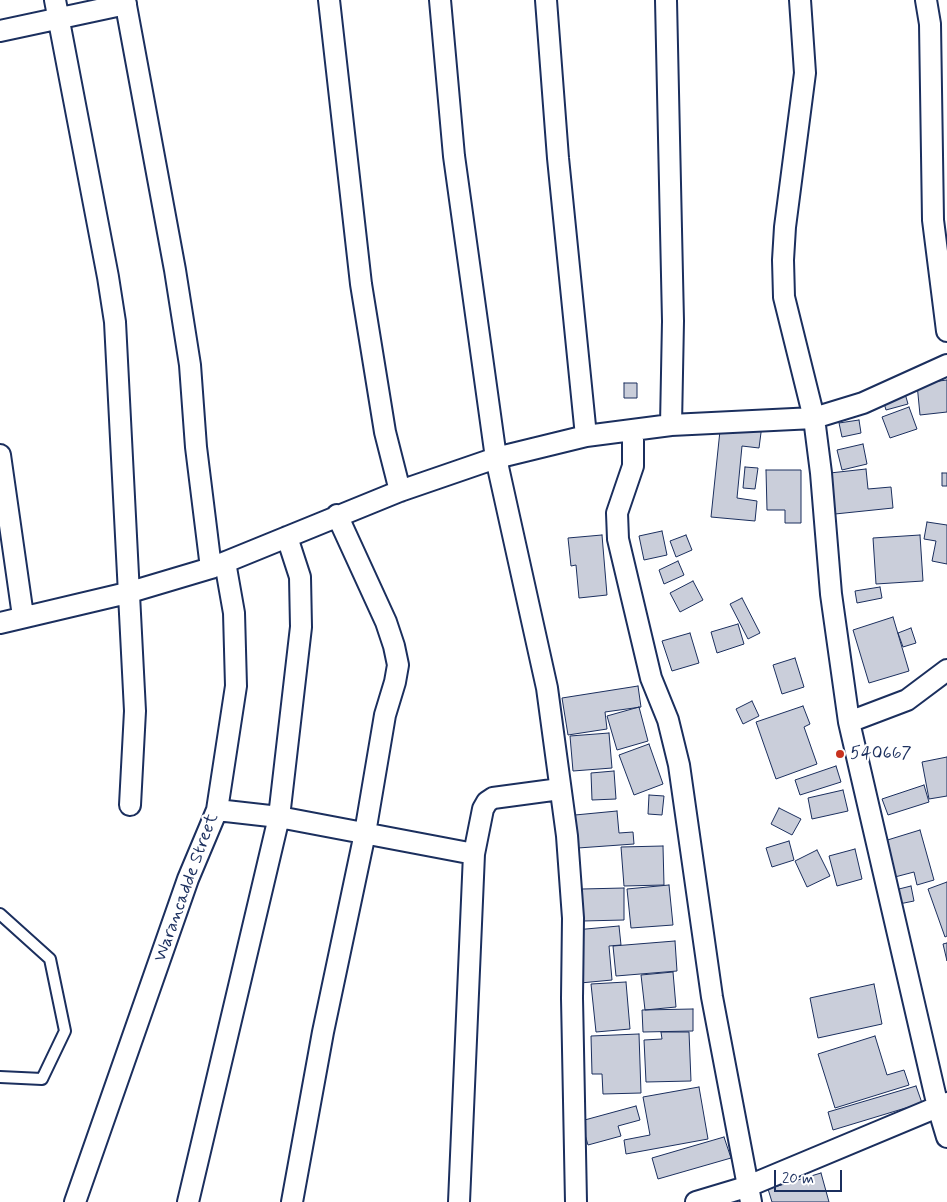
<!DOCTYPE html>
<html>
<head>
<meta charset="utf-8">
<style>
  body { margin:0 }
  #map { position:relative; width:947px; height:1202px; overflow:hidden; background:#fff; font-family:Mynerve,sans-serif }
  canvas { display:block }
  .scale { position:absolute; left:774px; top:1170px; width:68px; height:22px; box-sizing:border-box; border:2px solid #1b2f5e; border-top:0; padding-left:6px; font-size:15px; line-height:18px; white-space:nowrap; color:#1b2f5e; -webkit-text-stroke:4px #fff; paint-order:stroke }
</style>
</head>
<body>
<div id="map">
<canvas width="947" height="1202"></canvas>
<div class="scale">20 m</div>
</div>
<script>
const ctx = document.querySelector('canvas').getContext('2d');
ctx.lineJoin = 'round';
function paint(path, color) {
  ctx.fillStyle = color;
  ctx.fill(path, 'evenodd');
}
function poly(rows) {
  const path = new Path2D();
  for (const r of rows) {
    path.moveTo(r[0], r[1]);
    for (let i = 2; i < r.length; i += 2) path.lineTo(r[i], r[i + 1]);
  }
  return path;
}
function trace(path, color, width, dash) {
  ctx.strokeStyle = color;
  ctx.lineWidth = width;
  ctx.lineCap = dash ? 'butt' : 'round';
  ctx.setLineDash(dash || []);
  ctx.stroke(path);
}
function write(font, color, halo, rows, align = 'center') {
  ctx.font = font + ' Mynerve,sans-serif';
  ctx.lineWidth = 4.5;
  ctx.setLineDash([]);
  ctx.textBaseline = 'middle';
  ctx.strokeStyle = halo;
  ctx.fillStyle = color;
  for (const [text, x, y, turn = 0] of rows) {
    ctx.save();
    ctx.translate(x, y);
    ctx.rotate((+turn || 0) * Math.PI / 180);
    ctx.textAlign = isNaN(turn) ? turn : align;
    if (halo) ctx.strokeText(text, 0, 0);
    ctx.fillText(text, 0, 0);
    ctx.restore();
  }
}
const building = poly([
  [947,380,947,412,920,415,917,384,947,380],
  [624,383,637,383,637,398,624,398,624,383],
  [904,390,908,404,886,410,882,396,904,390],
  [909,407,917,429,890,438,882,417,909,407],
  [859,420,861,433,842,437,839,423,859,420],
  [721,421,762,425,759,448,742,446,737,498,757,501,755,521,711,517,721,421],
  [863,444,867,464,842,470,837,450,863,444],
  [745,467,758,468,755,489,743,488,745,467],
  [866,469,868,489,891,487,893,508,835,514,830,473,866,469],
  [766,470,801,470,801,523,785,523,785,510,767,510,766,470],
  [942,473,947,473,947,486,942,486,942,473],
  [927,522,947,525,947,564,932,561,936,541,924,539,927,522],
  [662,531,667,555,644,560,639,536,662,531],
  [602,535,607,595,579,598,576,565,571,566,568,538,602,535],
  [686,535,692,550,676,557,670,541,686,535],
  [920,535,923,581,876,584,873,538,920,535],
  [678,561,684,575,664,584,659,570,678,561],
  [693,581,703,600,680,612,670,593,693,581],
  [880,587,882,598,857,603,855,591,880,587],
  [742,598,760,633,748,639,730,604,742,598],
  [893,617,909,671,869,683,853,630,893,617],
  [738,624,744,644,717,653,711,632,738,624],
  [911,628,916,643,903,647,898,633,911,628],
  [690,633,699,663,672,671,662,641,690,633],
  [795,658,804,687,782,694,773,665,795,658],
  [638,686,641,707,605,712,607,729,568,735,562,698,638,686],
  [752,701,759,716,743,724,736,709,752,701],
  [803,706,810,724,804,727,817,764,776,779,756,722,803,706],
  [639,707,648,741,617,750,607,716,639,707],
  [609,733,612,768,573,771,570,736,609,733],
  [649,744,663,784,634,795,619,755,649,744],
  [947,757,947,796,929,799,922,762,947,757],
  [836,766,841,782,800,795,795,780,836,766],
  [614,771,616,799,592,800,591,773,614,771],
  [924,785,929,802,888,815,882,799,924,785],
  [843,790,848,811,812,819,808,798,843,790],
  [649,795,664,796,662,815,648,814,649,795],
  [779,808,801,819,792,835,771,824,779,808],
  [617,811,619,833,633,832,634,844,578,848,575,815,617,811],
  [920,830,934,880,917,885,914,872,891,878,881,842,920,830],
  [789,841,794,860,772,867,766,848,789,841],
  [663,846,664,885,624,886,621,847,663,846],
  [855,849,862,879,837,886,829,856,855,849],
  [817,850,830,876,807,887,795,861,817,850],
  [947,882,947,936,945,937,928,889,947,882],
  [669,885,673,925,631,928,627,889,669,885],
  [911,886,914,901,899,904,895,890,911,886],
  [624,888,624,920,583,921,582,889,624,888],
  [619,926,621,945,609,946,612,980,580,983,575,930,619,926],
  [675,941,677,971,616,976,613,946,675,941],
  [947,943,947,961,943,944,947,943],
  [673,972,676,1007,645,1010,641,975,673,972],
  [626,982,630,1029,596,1032,591,984,626,982],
  [874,984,882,1024,818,1038,810,998,874,984],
  [693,1009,693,1031,643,1032,642,1010,693,1009],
  [661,1032,689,1032,691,1081,646,1082,644,1040,662,1039,661,1032],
  [639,1034,641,1093,603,1094,602,1074,592,1074,591,1036,639,1034],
  [875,1036,887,1075,904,1070,909,1085,835,1108,818,1054,875,1036],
  [916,1086,922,1103,833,1130,828,1112,916,1086],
  [699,1087,708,1139,626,1154,624,1140,650,1135,643,1097,699,1087],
  [636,1106,640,1120,618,1126,621,1136,588,1145,581,1121,636,1106],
  [724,1137,731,1158,658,1179,652,1158,724,1137],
  [821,1173,829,1202,772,1202,768,1189,821,1173]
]);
const service = poly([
  [0,914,50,959,65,1031,42,1079,0,1077]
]);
const minor = poly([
  [55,0,108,277,115,322,135,711,130,805],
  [125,0,175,270,190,365,196,447,211,568],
  [329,0,361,284,385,432,400,491],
  [440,0,454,156,496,458,547,688,567,836,573,918,572,998,576,1202],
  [546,0,558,158,586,436],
  [666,0,673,321,671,425],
  [800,0,805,73,785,227,783,260,784,297,814,418,821,473,831,594,849,722,938,1107,947,1137],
  [926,0,930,24,933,220,947,331],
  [0,31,126,4],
  [633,430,633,466,617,513,618,539,651,678,668,720,679,765,712,997,751,1202],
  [0,455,23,616],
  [0,623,127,593,211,568,400,491,496,458,586,436,671,425,814,418,863,403,947,365],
  [849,722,907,700,947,670],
  [217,810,279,817,474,854],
  [75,1202,188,879,217,810,236,686,234,613,225,562],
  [188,1202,279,817,301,627,300,577,287,537],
  [292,1202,323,1032,365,833,385,715,395,682,398,665,394,646,386,622,337,515],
  [459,1202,474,854,483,809,487,802,493,798,560,789],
  [696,1202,746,1187,947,1103]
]);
const markers = [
  [840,754,5,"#c8321e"]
];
const poiNames = [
  ["540667",850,754]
];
const streetNames = [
  ["Warancadde Street",187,888,-70]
];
paint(building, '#caceda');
trace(building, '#1b2f5e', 1);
trace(service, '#1b2f5e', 14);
trace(minor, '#1b2f5e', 24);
trace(service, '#fff', 10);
trace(minor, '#fff', 20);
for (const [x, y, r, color] of markers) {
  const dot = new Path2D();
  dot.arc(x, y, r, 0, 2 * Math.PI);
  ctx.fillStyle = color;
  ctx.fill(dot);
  trace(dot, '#fff', 2);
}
write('18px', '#1b2f5e', '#fff', poiNames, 'left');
write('18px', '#1b2f5e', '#fff', streetNames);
</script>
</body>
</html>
